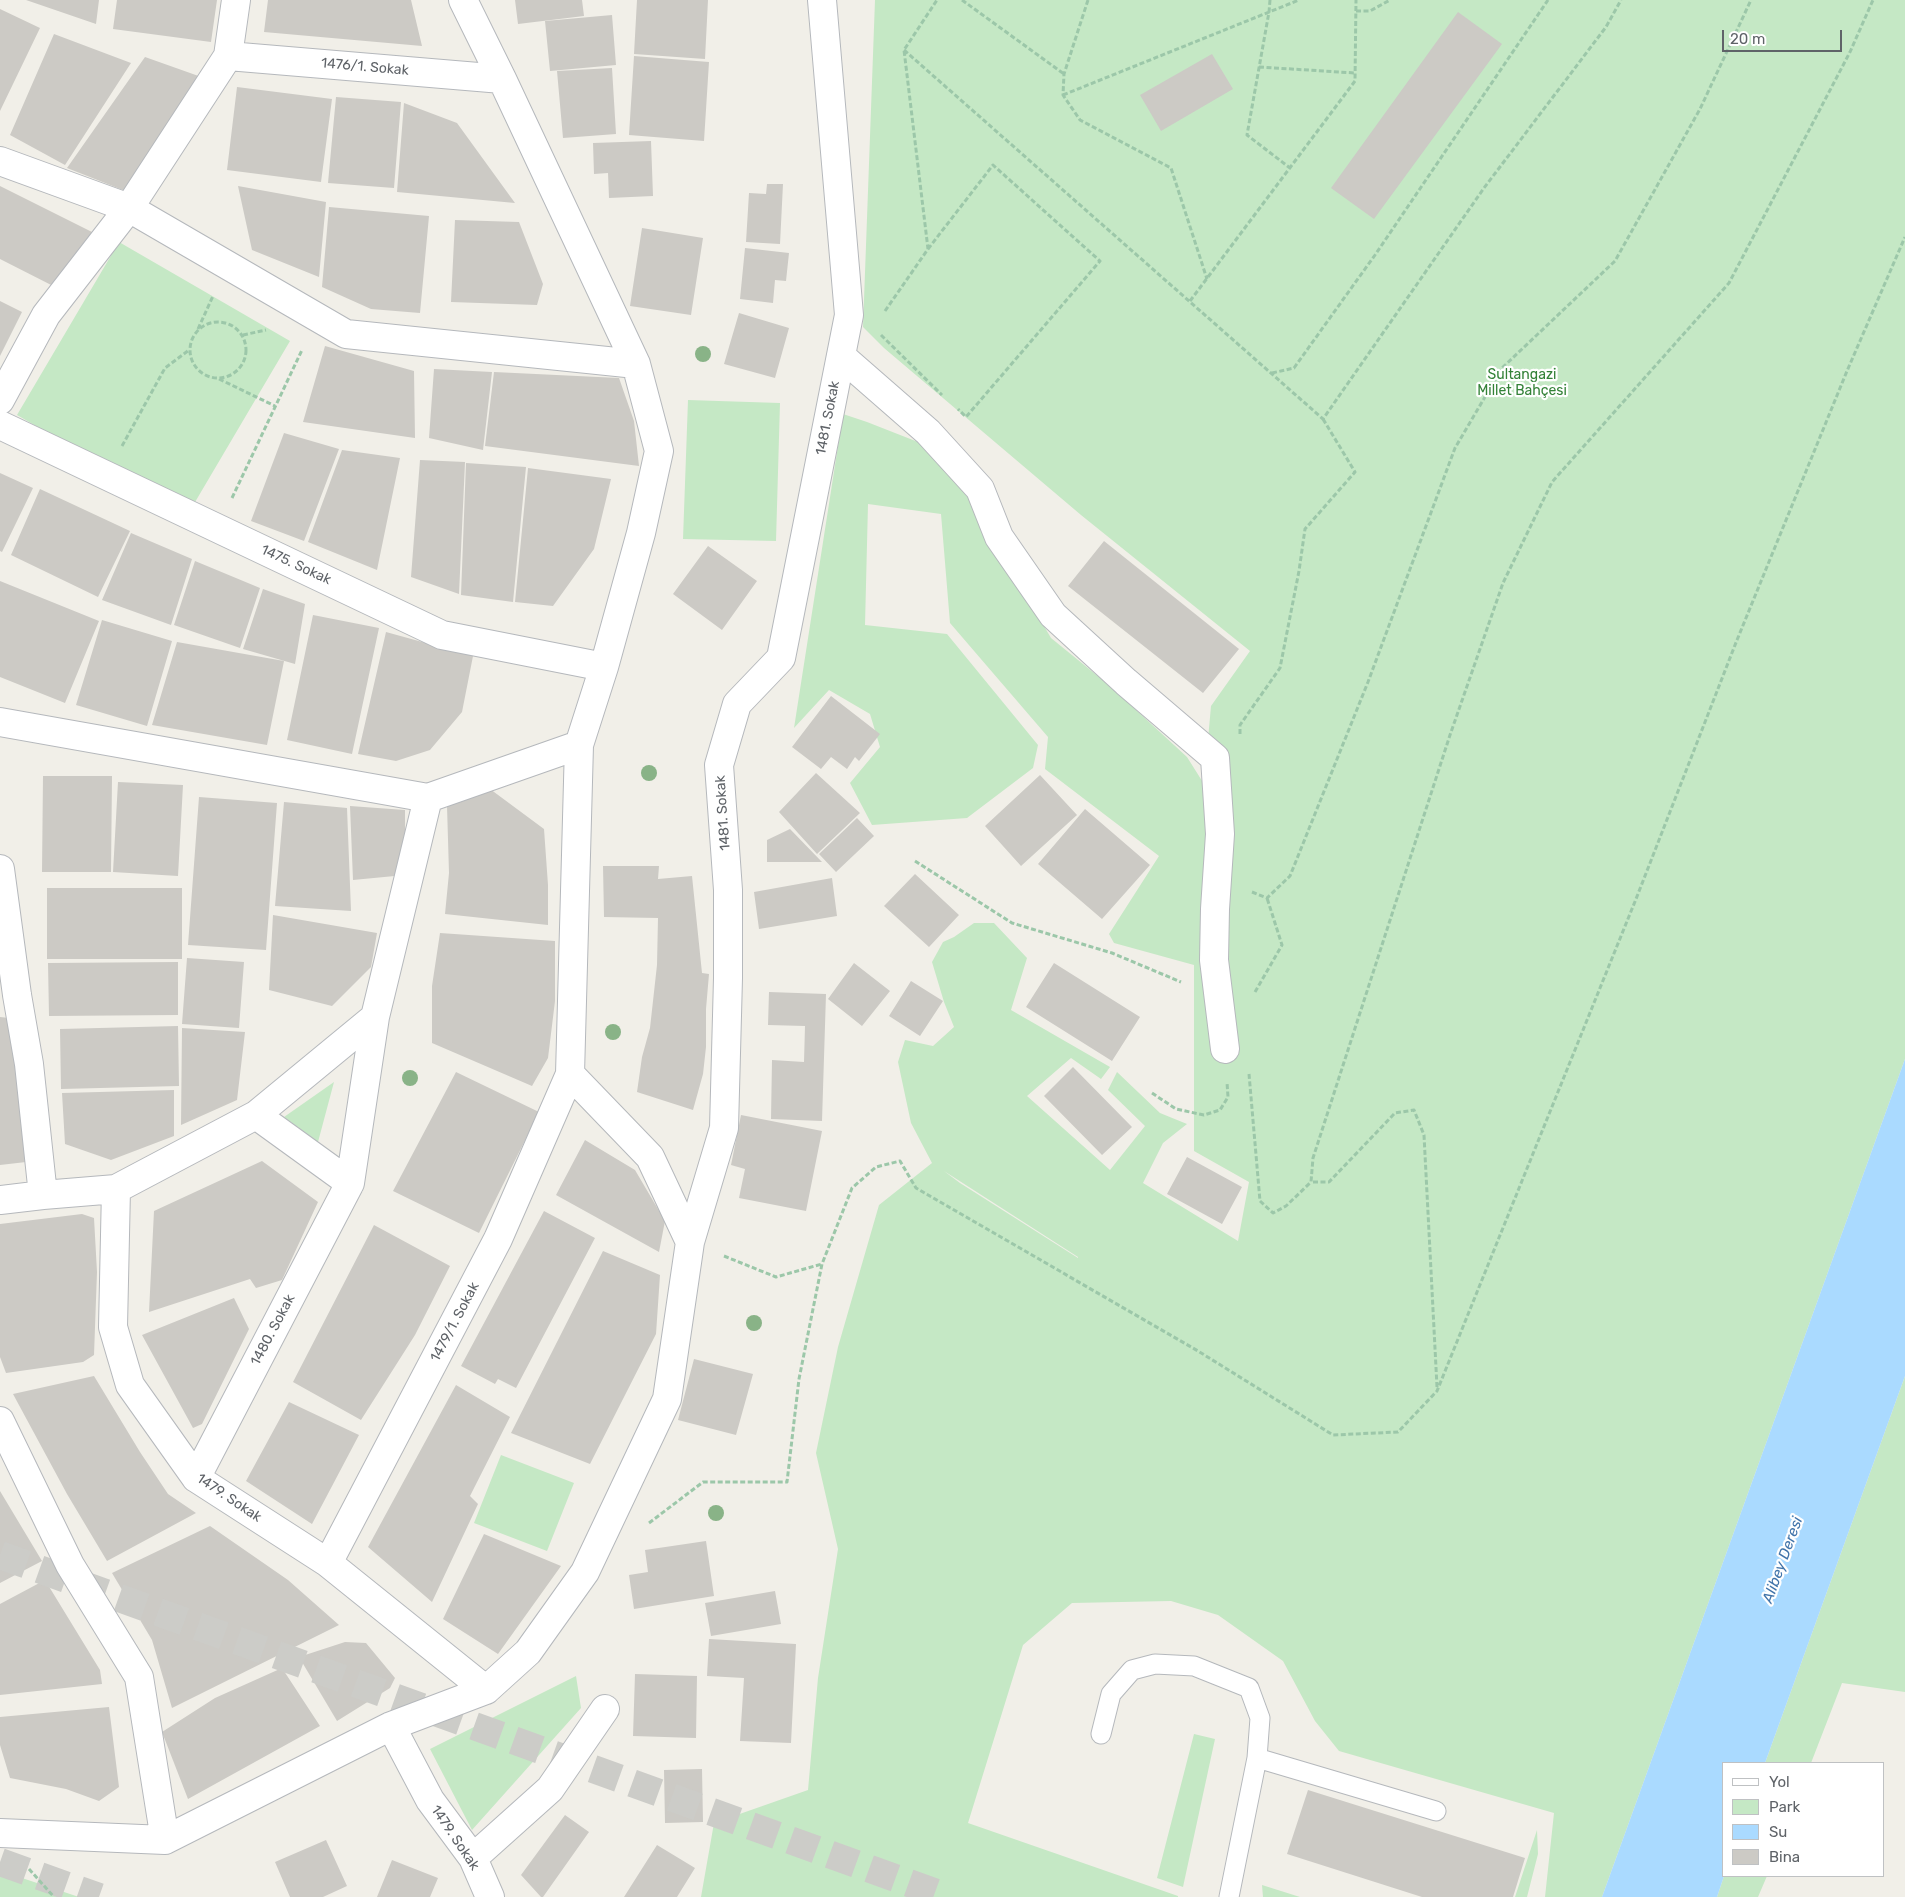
<!DOCTYPE html>
<html>
<head>
<meta charset="utf-8">
<style>
  body { margin:0 }
  #map { position:relative; width:1905px; height:1897px; overflow:hidden; background:#f1efe8; font-family:Rubik,sans-serif }
  canvas { display:block }
  .legend { position:absolute; left:1722px; top:1762px; width:162px; height:115px; box-sizing:border-box; background:#fff; border:1px solid #bfc1c3; margin:0; padding:6px 9px; list-style:none; font-size:15px; color:#5f6368 }
  .legend li { display:flex; align-items:center; gap:10px; height:25px }
  .legend b { width:25px; border:1px solid #bfc1c3 }
  .scale { position:absolute; left:1722px; top:30px; width:120px; height:22px; box-sizing:border-box; border:2px solid #5f6368; border-top:0; padding-left:6px; font-size:15px; line-height:18px; white-space:nowrap; color:#5f6368; -webkit-text-stroke:4px #fff; paint-order:stroke }
</style>
</head>
<body>
<div id="map">
<canvas width="1905" height="1897"></canvas>
<ul class="legend">
<li><b style="height:6px;background:#fff"></b>Yol</li>
<li><b style="height:14px;background:#c5e8c5"></b>Park</li>
<li><b style="height:14px;background:#aadaff"></b>Su</li>
<li><b style="height:14px;background:#cccac5"></b>Bina</li>
</ul>
<div class="scale">20 m</div>
</div>
<script>
const ctx = document.querySelector('canvas').getContext('2d');
ctx.lineJoin = 'round';
function paint(path, color) {
  ctx.fillStyle = color;
  ctx.fill(path, 'evenodd');
}
function poly(rows) {
  const path = new Path2D();
  for (const r of rows) {
    if (r.length === 3) {
      path.moveTo(r[0] + r[2], r[1]);
      path.arc(r[0], r[1], r[2], 0, 2 * Math.PI);
      continue;
    }
    path.moveTo(r[0], r[1]);
    for (let i = 2; i < r.length; i += 2) path.lineTo(r[i], r[i + 1]);
  }
  return path;
}
function trace(path, color, width, dash) {
  ctx.strokeStyle = color;
  ctx.lineWidth = width;
  ctx.lineCap = dash ? 'butt' : 'round';
  ctx.setLineDash(dash || []);
  ctx.stroke(path);
}
function write(font, color, halo, rows, align = 'center') {
  ctx.font = font + ' Rubik,sans-serif';
  ctx.lineWidth = 4.5;
  ctx.setLineDash([]);
  ctx.textBaseline = 'middle';
  ctx.strokeStyle = halo;
  ctx.fillStyle = color;
  for (const [text, x, y, turn = 0] of rows) {
    ctx.save();
    ctx.translate(x, y);
    ctx.rotate((+turn || 0) * Math.PI / 180);
    ctx.textAlign = isNaN(turn) ? turn : align;
    if (halo) ctx.strokeText(text, 0, 0);
    ctx.fillText(text, 0, 0);
    ctx.restore();
  }
}
const green = poly([
  [875,0,1905,0,1905,1059,1602,1897,1545,1897,1554,1813,1339,1751,1315,1721,1283,1661,1218,1615,1171,1601,1072,1603,1023,1645,968,1823,1178,1896,1178,1897,701,1897,714,1823,808,1790,818,1678,838,1549,816,1453,838,1347,879,1205,932,1163,911,1123,898,1062,905,1040,933,1046,954,1027,944,1002,932,962,943,942,954,937,974,923,994,923,1027,958,1011,1010,1110,1067,1101,1079,1071,1058,1027,1096,1110,1170,1145,1126,1108,1090,1117,1072,1160,1113,1187,1124,1163,1143,1143,1183,1238,1241,1249,1182,1194,1151,1194,965,1114,943,1109,934,1159,856,1045,769,1048,737,950,623,941,514,868,504,865,625,947,634,1038,745,1033,768,967,818,872,825,850,783,880,747,870,714,829,690,794,728,843,414,867,422,918,442,973,493,1018,582,1051,638,1110,686,1187,757,1204,784,1211,706,1250,651,1081,515,884,348,863,327],
  [944,1171,1078,1257,1078,1258,960,1183],
  [119,242,290,341,188,514,17,415],
  [688,400,780,403,776,541,683,539],
  [334,1082,318,1142,284,1117],
  [1905,1376,1905,1692,1842,1683,1811,1763,1765,1763],
  [501,1455,574,1483,547,1551,474,1523],
  [576,1676,581,1708,472,1830,430,1749],
  [1194,1734,1215,1739,1183,1887,1157,1878],
  [1537,1830,1538,1854,1527,1897,1515,1897],
  [0,1872,10,1874,79,1897,0,1897],
  [1724,1876,1767,1876,1758,1897,1717,1897],
  [1262,1885,1300,1897,1263,1897]
]);
const water = poly([
  [1905,1059,1905,1376,1765,1763,1724,1763,1724,1876,1717,1897,1602,1897]
]);
const building = poly([
  [26,0,99,0,96,24],
  [117,0,217,0,211,42,113,29],
  [268,0,411,0,422,46,264,32],
  [515,0,582,0,584,16,518,24],
  [637,0,708,0,705,59,634,54],
  [0,9,40,28,0,111],
  [1458,12,1502,44,1374,219,1331,188],
  [612,15,616,65,550,71,545,21],
  [54,34,131,63,65,165,10,135],
  [1212,54,1233,89,1161,131,1140,95],
  [634,56,709,62,704,141,629,135],
  [145,57,207,79,128,192,67,168],
  [612,68,616,134,563,138,557,71],
  [237,87,332,99,321,182,227,170],
  [336,97,401,102,394,188,328,183],
  [404,103,457,123,515,203,397,192],
  [651,141,653,196,609,198,608,173,594,174,593,143],
  [767,184,783,184,780,244,746,242,749,193,766,194],
  [0,186,92,232,63,291,0,259],
  [238,186,326,202,319,277,252,250],
  [329,207,429,216,420,313,371,309,322,287],
  [455,220,519,222,543,284,537,305,451,302],
  [642,228,703,238,691,315,630,306],
  [745,248,789,253,786,281,775,280,773,303,740,299],
  [0,301,22,312,0,356],
  [739,313,789,328,775,378,724,364],
  [325,346,414,371,415,438,303,422],
  [434,369,492,372,483,450,429,438],
  [494,372,619,378,634,421,639,466,485,446],
  [284,433,339,449,304,541,251,521],
  [342,450,400,458,377,570,308,542],
  [420,460,465,462,459,594,411,577],
  [466,463,526,467,513,602,461,595],
  [528,468,611,479,594,549,553,606,515,602],
  [0,473,33,488,2,552,0,551],
  [40,489,130,531,98,597,11,555],
  [131,533,192,559,171,625,102,600],
  [1104,541,1239,649,1203,693,1068,586],
  [708,546,757,581,722,630,673,594],
  [195,561,260,588,240,648,174,625],
  [0,581,99,621,65,703,0,677],
  [263,589,305,604,295,664,243,649],
  [313,615,379,628,352,754,287,740],
  [102,620,172,641,147,726,76,705],
  [386,632,473,656,462,712,430,750,396,761,358,754],
  [177,642,284,661,267,745,152,725],
  [831,696,880,734,859,761,855,757,847,769,831,757,821,769,792,747],
  [816,773,860,813,817,854,779,812],
  [1040,775,1077,815,1021,866,985,826],
  [43,776,112,776,111,872,42,872],
  [118,782,183,785,178,876,113,872],
  [490,789,544,829,548,885,548,925,445,914,449,873,447,806],
  [199,797,277,803,266,950,188,945],
  [284,802,347,808,351,911,275,906],
  [350,806,405,810,405,875,353,880],
  [1085,809,1150,865,1102,919,1038,864],
  [857,818,874,836,836,872,819,854],
  [790,829,822,862,767,862,767,840],
  [603,866,659,866,658,879,692,876,702,973,709,974,706,1009,706,1047,703,1074,693,1110,637,1092,642,1057,650,1028,657,965,658,918,604,917],
  [915,874,959,915,929,947,884,906],
  [832,878,837,916,759,929,754,892],
  [47,888,182,888,182,959,47,959],
  [273,915,377,933,371,967,332,1006,269,990],
  [440,933,555,941,555,1001,548,1058,532,1086,432,1043,432,986],
  [187,958,244,962,239,1028,182,1024],
  [178,962,178,1015,49,1016,48,963],
  [854,963,890,991,862,1026,828,999],
  [1054,963,1140,1017,1112,1061,1026,1007],
  [911,981,943,1001,920,1036,889,1016],
  [769,992,826,994,822,1121,771,1119,772,1060,804,1062,805,1026,768,1025],
  [0,1017,9,1018,20,1093,26,1162,0,1165],
  [178,1026,179,1086,61,1089,60,1029],
  [182,1028,245,1032,237,1100,181,1125],
  [1073,1067,1132,1127,1102,1155,1044,1096],
  [456,1072,539,1112,479,1233,393,1191],
  [174,1090,174,1136,111,1160,65,1144,62,1093],
  [741,1115,822,1131,806,1211,739,1198,745,1169,731,1165],
  [585,1140,635,1170,665,1221,659,1252,556,1195],
  [1187,1157,1242,1187,1222,1224,1167,1194],
  [262,1161,318,1202,282,1280,256,1288,250,1279,149,1312,154,1211],
  [544,1211,595,1238,516,1388,498,1379,495,1384,461,1366],
  [82,1214,94,1218,97,1272,94,1355,83,1362,6,1373,0,1357,0,1224],
  [374,1225,450,1266,415,1335,361,1420,293,1382],
  [603,1251,660,1275,656,1334,590,1464,511,1433],
  [234,1298,249,1329,202,1424,193,1428,142,1335],
  [694,1359,753,1374,736,1435,678,1420],
  [94,1376,140,1452,168,1494,196,1513,107,1561,67,1494,13,1394],
  [456,1385,510,1417,470,1496,478,1504,432,1602,368,1547],
  [289,1402,359,1435,312,1524,246,1481],
  [0,1491,42,1561,0,1583],
  [210,1526,288,1580,339,1625,172,1708,152,1640,112,1573],
  [484,1534,561,1566,498,1654,443,1619],
  [706,1541,714,1596,634,1609,629,1575,648,1572,645,1550],
  [45,1580,100,1670,102,1684,0,1695,0,1604],
  [775,1591,781,1624,711,1636,705,1603],
  [709,1639,796,1644,791,1743,740,1741,744,1678,707,1676],
  [345,1642,366,1643,395,1678,390,1688,337,1721,299,1657],
  [282,1668,320,1726,188,1799,162,1732,215,1698],
  [635,1674,697,1676,696,1738,633,1736],
  [109,1707,119,1787,99,1801,66,1789,10,1778,0,1745,0,1717],
  [702,1769,703,1822,665,1823,664,1770],
  [1308,1790,1525,1858,1513,1897,1422,1897,1287,1854],
  [565,1815,589,1832,543,1897,541,1897,521,1875],
  [326,1840,347,1886,323,1897,290,1897,275,1862],
  [657,1845,695,1868,677,1897,624,1897],
  [392,1860,438,1878,430,1897,377,1897]
]);
const highwayTunnel = poly([
  [0,1555,948,1897],
  [0,1862,99,1897]
]);
const path = poly([
  [962,0,1064,74],
  [1088,0,1064,74,1063,95,1080,120,1171,168,1207,279],
  [1270,0,1269,12,1247,135,1290,168],
  [1356,11,1370,11,1390,0],
  [904,50,1323,419,1484,188,1606,27,1621,0],
  [1259,67,1355,73],
  [1063,95,1299,0],
  [928,249,993,165,1100,261,966,417,958,409],
  [1190,301,1355,81,1356,0],
  [885,311,928,249,904,50,937,0],
  [218,350,28],
  [198,329,213,296],
  [243,335,266,330],
  [881,335,942,395],
  [1272,373,1294,368,1375,255,1548,0],
  [219,379,275,406],
  [122,446,165,368,189,350],
  [232,498,302,350],
  [1240,734,1240,725,1280,668,1299,571,1305,529,1355,472,1323,419],
  [915,861,1012,923,1112,953,1181,982],
  [1252,892,1267,898,1290,876,1368,682,1455,448,1502,368,1615,261,1700,109,1751,0],
  [1255,992,1282,945,1267,898],
  [1249,1074,1260,1201,1273,1213,1286,1206,1311,1182],
  [1152,1093,1176,1109,1204,1115,1220,1110,1228,1097,1227,1082],
  [724,1256,776,1277,822,1264],
  [1437,1387,1424,1135,1414,1110,1395,1113,1329,1182,1311,1182,1313,1158,1450,735,1503,583,1552,482,1729,283,1850,52,1873,0],
  [649,1523,703,1482,787,1482,799,1379,822,1264,852,1188,876,1167,900,1161,916,1188,1198,1351,1333,1435,1398,1432,1437,1391,1636,899,1737,640,1847,371,1905,237],
  [29,1869,54,1897]
]);
const lane = poly([
  [1101,1734,1111,1694,1132,1670,1155,1664,1194,1666,1249,1688,1260,1718,1257,1758,1229,1897],
  [1257,1758,1436,1811]
]);
const street = poly([
  [228,56,502,79],
  [0,161,129,208,346,334,636,364],
  [841,356,928,432,980,489,999,537,1053,615,1126,682,1215,758,1220,834,1215,909,1214,960,1225,1049],
  [0,400,46,315,129,208,228,56,236,0],
  [0,425,442,635,604,667],
  [0,722,428,798,579,745],
  [0,869,17,995,29,1064,43,1195,116,1189,256,1115,375,1017,428,798],
  [350,1183,375,1017],
  [116,1189,113,1327,130,1385,196,1478,328,1563,486,1690],
  [0,1200,43,1195],
  [690,1242,724,1128,728,978,728,890,719,765,737,704,781,658,849,315,822,0],
  [0,1421,70,1565,139,1677,165,1840],
  [196,1478,350,1183,256,1115],
  [328,1563,498,1239,570,1074],
  [391,1726,430,1800,473,1858,490,1897],
  [0,1833,165,1840,391,1726,486,1690,528,1652,585,1572,667,1399,690,1242,650,1157,570,1074,579,745,604,667,641,533,659,451,636,364,502,79,463,0],
  [473,1858,550,1789,605,1709]
]);
const trees = [
  [703,354],
  [649,773],
  [613,1032],
  [410,1078],
  [754,1323],
  [716,1513]
];
const streetNames = [
  ["1476/1. Sokak",365,67,5],
  ["1481. Sokak",828,418,-79],
  ["1475. Sokak",296,565,25],
  ["1481. Sokak",723,813,-94],
  ["1479/1. Sokak",455,1322,-62],
  ["1480. Sokak",273,1330,-62],
  ["1479. Sokak",229,1498,34],
  ["1479. Sokak",455,1838,56]
];
const parkNames = [
  ["Sultangazi",1522,375],
  ["Millet Bahçesi",1522,391]
];
const waterNames = [
  ["Alibey Deresi",1783,1560,-70]
];
paint(green, '#c5e8c5');
paint(water, '#aadaff');
paint(building, '#cccac5');
trace(highwayTunnel, '#ccccc8', 28, [28, 14]);
trace(lane, '#b5b8bc', 21);
trace(street, '#b5b8bc', 30);
trace(path, '#9cc7a9', 3, [5, 2.5]);
trace(lane, '#fff', 19);
trace(street, '#fff', 28);
ctx.fillStyle = '#89b387';
for (const [x, y] of trees) {
  ctx.beginPath();
  ctx.arc(x, y, 8, 0, 2 * Math.PI);
  ctx.fill();
}
write('14px', '#5f6368', '#fff', streetNames);
write('14px', '#348238', '#fff', parkNames);
write('italic 15px', '#4174aa', '#fff', waterNames);
</script>
</body>
</html>
